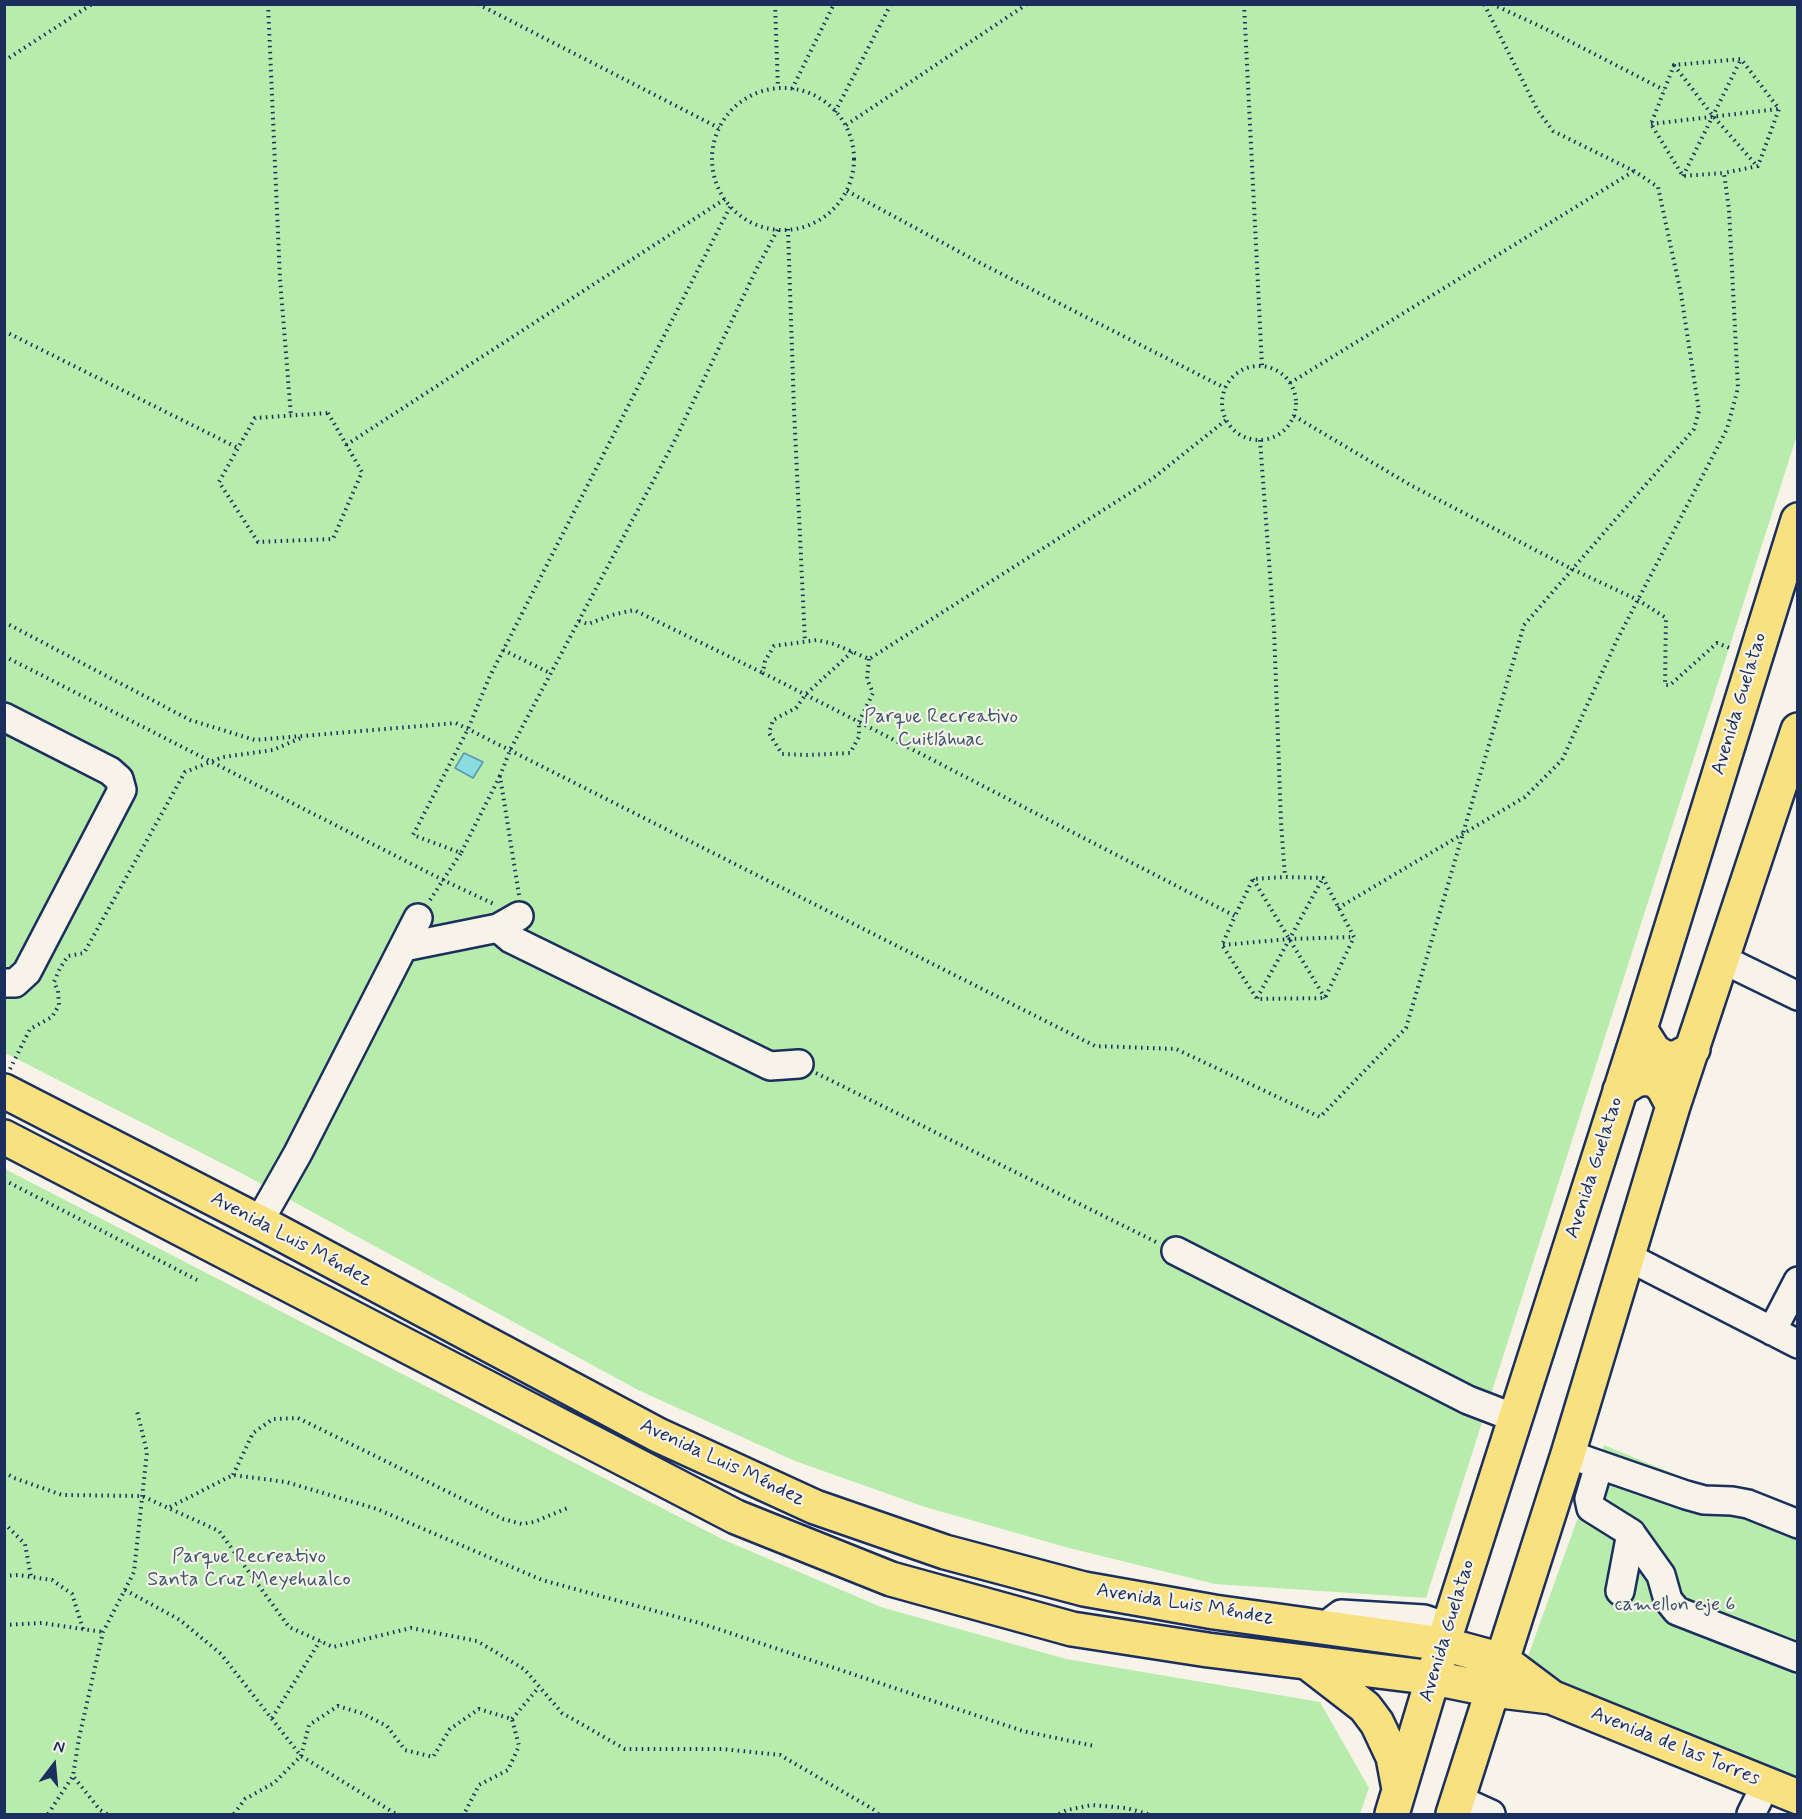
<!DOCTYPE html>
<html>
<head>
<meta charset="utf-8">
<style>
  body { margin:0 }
  #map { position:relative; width:1802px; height:1819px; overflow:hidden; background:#f7f3e8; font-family:Mynerve,sans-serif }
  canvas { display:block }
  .frame { position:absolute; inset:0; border:6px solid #1b2f5e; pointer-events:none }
  .north { position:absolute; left:24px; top:1735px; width:60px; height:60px; -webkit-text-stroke:4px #f7f3e8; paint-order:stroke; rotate:16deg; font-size:16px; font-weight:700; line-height:24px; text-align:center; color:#1b2f5e }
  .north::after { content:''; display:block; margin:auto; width:21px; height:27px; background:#1b2f5e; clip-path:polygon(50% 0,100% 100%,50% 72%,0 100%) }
</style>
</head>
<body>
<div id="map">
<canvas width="1802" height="1819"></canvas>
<div class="frame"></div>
<div class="north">N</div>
</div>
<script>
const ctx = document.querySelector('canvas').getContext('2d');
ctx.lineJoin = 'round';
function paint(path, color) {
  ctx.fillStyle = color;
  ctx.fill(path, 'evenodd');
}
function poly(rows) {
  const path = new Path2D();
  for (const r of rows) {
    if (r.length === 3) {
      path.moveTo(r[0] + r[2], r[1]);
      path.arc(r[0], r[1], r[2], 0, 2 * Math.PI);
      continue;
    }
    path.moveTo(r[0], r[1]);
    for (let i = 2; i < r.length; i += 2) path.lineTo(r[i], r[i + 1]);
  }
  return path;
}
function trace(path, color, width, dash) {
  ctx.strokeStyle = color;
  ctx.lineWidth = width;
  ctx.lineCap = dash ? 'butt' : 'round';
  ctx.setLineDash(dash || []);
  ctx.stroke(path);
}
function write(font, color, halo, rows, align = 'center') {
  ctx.font = font + ' Mynerve,sans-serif';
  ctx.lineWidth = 4.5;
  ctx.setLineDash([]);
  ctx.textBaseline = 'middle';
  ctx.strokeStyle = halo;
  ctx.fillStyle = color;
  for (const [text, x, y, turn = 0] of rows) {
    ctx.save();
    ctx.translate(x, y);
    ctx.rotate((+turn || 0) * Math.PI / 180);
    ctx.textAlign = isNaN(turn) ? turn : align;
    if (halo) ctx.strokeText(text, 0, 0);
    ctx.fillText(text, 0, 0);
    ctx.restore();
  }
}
const green = poly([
  [4,5,1797,5,1797,435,1426,1598,1215,1584,1069,1548,925,1507,795,1461,638,1390,241,1173,5,1053],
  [5,1169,722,1539,881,1607,1066,1659,1320,1702,1369,1788,1360,1814,5,1814],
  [1604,1445,1797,1525,1797,1786,1522,1673]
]);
const water = poly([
  [464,753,483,762,473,778,455,768,464,753]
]);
const path = poly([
  [268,4,280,279,291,416],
  [478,4,719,128],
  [775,4,778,88],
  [1244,4,1262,366],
  [1492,4,1546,29,1664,90],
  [4,61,92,4],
  [1674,65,1713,116,1757,166],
  [783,159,71],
  [792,89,834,4],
  [835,112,891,4],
  [1651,124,1778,109],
  [846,125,1027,4],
  [1683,176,1741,59],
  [847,191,982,264,1225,388],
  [788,229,794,410,805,642],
  [4,331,238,448],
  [1259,403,37],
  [1290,383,1634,171],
  [328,413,362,472,333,539,258,542,219,482,238,448,255,418,328,413],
  [1294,416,1412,486,1572,569,1638,600,1666,618,1665,685,1670,685,1717,643,1732,649],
  [1260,440,1274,628,1281,822,1285,877],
  [346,445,725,199],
  [579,621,588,624,612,615,634,610,763,673],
  [4,622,190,720,255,740,456,723,1095,1046,1176,1049,1320,1117,1406,1028,1524,625,1694,429,1699,411,1681,294,1658,187,1634,171,1553,131,1538,111,1484,4],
  [503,650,550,673],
  [852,652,806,694,796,708,773,720,769,733,782,754,809,755,850,753,859,737,859,722,1235,916,1222,945,1257,999,1325,998,1354,937,1323,878,1285,877,1253,879,1235,916],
  [4,656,443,880,496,905],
  [869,659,867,679,873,693,859,722,763,673,765,661,774,646,817,640,834,644,869,659,1152,479,1226,420],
  [500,776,461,853,413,835,468,729,489,678,730,207],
  [1253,879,1325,998],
  [519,895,500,776,510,750,675,440,756,270,778,229],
  [430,900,461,853],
  [1338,908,1525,797,1562,760,1617,640,1727,429,1738,388,1729,210,1724,173,1683,176,1651,124,1674,65,1741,59,1779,109,1758,166,1724,173],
  [1223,945,1289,939,1353,937],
  [1257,998,1323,878],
  [10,1069,30,1029,52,1017,59,1005,58,991,54,982,60,968,68,956,84,953,185,772,223,757,273,750,303,737],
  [816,1073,1156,1242],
  [4,1180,197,1280],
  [4,1472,14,1478,62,1495,142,1496,219,1531,289,1627,333,1647,411,1628,477,1641,524,1669,562,1713,625,1749,723,1749,780,1755,876,1811,878,1814],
  [233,1475,253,1433,273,1419,298,1418,503,1519,522,1524,534,1522,570,1507],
  [170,1507,233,1475,286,1482,377,1509,542,1580,703,1624,1023,1731,1094,1746],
  [4,1523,25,1544,31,1577],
  [4,1576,18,1575,52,1580,72,1594,83,1629],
  [125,1590,180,1620,221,1654,301,1756,396,1814],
  [4,1625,42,1623,103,1632],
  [272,1718,320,1641],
  [512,1719,539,1687],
  [48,1814,73,1776],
  [107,1814,100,1810,73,1776,79,1738,103,1632,134,1572,147,1452,137,1411],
  [234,1814,245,1799,274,1783,301,1756,309,1725,338,1706,361,1713,387,1726,405,1750,433,1757,450,1729,479,1709,512,1719,519,1746,508,1770,479,1785,464,1814],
  [1059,1814,1067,1810,1092,1805,1126,1808,1148,1814]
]);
const minor = poly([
  [4,717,110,771,119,779,122,790,27,972,15,983,4,983],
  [498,928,511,939,770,1066,799,1064],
  [404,947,498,928,519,916],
  [1722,959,1798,996],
  [259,1222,298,1153,418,918],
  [1176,1251,1468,1400,1515,1418],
  [1628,1257,1798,1344],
  [1772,1331,1798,1281],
  [1568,1454,1686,1495,1704,1500,1732,1501,1748,1504,1798,1524],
  [1599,1465,1589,1499,1591,1508,1631,1533,1620,1591],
  [1631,1533,1661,1575,1668,1600,1677,1611,1798,1658],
  [1324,1627,1341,1614,1424,1619,1439,1624,1443,1644],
  [1458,1799,1491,1814],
  [1751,1814,1766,1784]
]);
const major = poly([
  [1640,1029,1654,1051,1665,1058,1676,1058,1693,1049],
  [1620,1090,1636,1080,1646,1078,1657,1081,1664,1089,1673,1106],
  [4,1091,263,1224,658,1435,815,1507,945,1552,1084,1589,1214,1612,1443,1644,1502,1660,1550,1696],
  [4,1137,736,1517,891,1579,1072,1629,1208,1650,1434,1678,1493,1690,1551,1697,1798,1797],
  [1308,1663,1365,1707,1377,1723,1393,1757,1399,1789],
  [1392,1814,1443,1644,1640,1029,1798,520],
  [1453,1814,1568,1454,1673,1106,1798,730]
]);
const streetNames = [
  ["Avenida Guelatao",1740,704,-73],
  ["Avenida Guelatao",1595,1168,-72],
  ["Avenida Luis Méndez",291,1240,28],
  ["Avenida Luis Méndez",722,1463,25],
  ["Avenida Luis Méndez",1185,1605,9],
  ["Avenida Guelatao",1448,1631,-73],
  ["Avenida de las Torres",1675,1747,22]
];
const parkNames = [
  ["Parque Recreativo",941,718],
  ["Cuitláhuac",941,741],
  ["Parque Recreativo",249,1558],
  ["Santa Cruz Meyehualco",249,1581],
  ["camellon eje 6",1675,1606]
];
paint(green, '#b8ecad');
paint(water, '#8adce1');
trace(water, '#5e97ad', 1.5);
trace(minor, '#1b2f5e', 32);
trace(major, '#1b2f5e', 38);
trace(path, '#1b2f5e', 4, [1.5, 4.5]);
trace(minor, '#f7f3e8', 27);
trace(major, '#fae180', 33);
write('20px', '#1b2f5e', '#f7f3e8', streetNames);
write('20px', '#3a556e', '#f7f3e8', parkNames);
</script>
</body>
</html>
